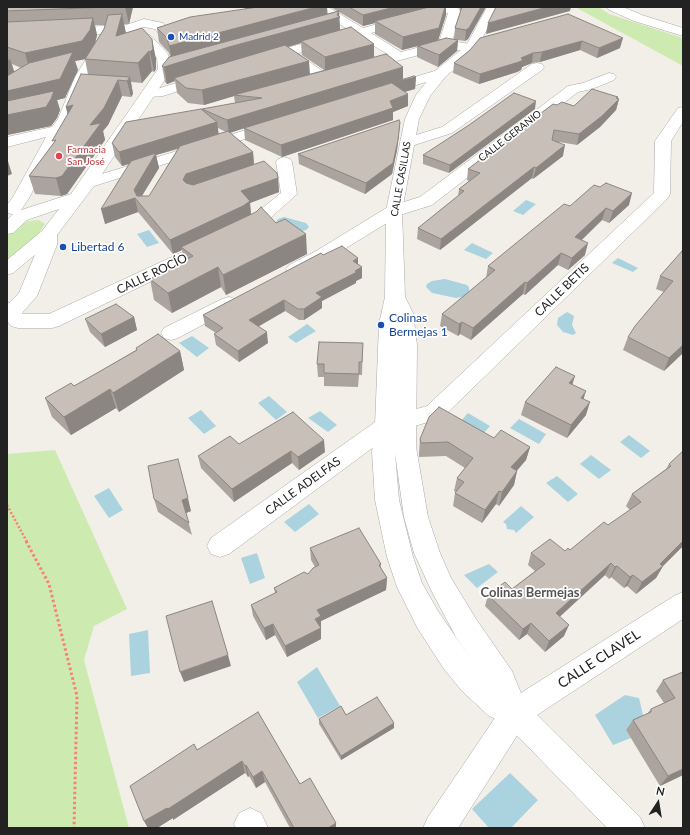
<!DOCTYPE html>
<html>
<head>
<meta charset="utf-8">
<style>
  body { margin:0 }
  #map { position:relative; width:690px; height:835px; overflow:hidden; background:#f2efe9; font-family:Lato,sans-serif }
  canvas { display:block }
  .frame { position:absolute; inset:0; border:8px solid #222; pointer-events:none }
  .north { position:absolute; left:638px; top:783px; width:40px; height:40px; -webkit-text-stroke:3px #fff; paint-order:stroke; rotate:12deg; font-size:11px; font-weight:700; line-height:16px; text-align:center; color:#222 }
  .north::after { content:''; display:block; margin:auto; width:14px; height:18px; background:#222; clip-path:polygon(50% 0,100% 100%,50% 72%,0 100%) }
</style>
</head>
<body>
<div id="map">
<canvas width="690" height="835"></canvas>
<div class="frame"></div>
<div class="north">N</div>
</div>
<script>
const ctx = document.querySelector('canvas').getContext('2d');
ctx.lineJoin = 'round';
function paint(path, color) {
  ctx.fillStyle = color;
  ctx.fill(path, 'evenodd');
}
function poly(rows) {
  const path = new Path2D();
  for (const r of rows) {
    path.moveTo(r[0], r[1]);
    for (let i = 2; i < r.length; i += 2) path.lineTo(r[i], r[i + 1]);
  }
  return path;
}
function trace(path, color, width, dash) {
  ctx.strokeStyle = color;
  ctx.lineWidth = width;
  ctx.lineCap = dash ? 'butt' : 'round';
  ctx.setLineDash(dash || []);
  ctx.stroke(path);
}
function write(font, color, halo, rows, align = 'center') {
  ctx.font = font + ' Lato,sans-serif';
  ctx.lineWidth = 3.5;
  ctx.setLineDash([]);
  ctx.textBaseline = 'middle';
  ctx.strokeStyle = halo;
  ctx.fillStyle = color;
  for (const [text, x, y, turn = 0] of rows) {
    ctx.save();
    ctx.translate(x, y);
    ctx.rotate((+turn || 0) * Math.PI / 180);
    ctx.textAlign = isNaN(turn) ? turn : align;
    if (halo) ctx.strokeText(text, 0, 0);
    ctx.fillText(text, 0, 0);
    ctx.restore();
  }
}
const grass = poly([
  [575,7,599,7,609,14,683,38,683,66],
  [39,220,45,224,40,232,7,264,7,236,13,229,28,221],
  [55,450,127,609,94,626,84,660,129,828,7,828,7,454]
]);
const water = poly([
  [526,200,536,204,523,215,513,211],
  [284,217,306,223,309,227,306,230,302,231,276,222,278,219],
  [149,230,159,243,147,247,137,234],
  [472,243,493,253,486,259,464,250],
  [618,258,638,268,633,272,612,263],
  [445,279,467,285,469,287,469,292,462,297,456,298,432,293,426,287,427,284,432,281],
  [567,312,574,316,572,325,576,333,573,335,563,332,557,325,558,318],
  [307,324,316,331,296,343,288,337],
  [192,336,209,348,197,357,179,343],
  [269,396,287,412,276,420,258,403],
  [201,410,216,426,204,434,188,418],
  [320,411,337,425,328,432,308,418],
  [468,413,490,426,483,434,460,422],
  [519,419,546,434,539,444,510,428],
  [629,435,650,451,641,458,620,442],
  [591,455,611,470,599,479,580,464],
  [557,476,578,494,568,502,546,483],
  [109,488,123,510,109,518,94,496],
  [309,504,319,514,295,532,284,522],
  [521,506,534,517,516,533,514,530,507,529,506,524,503,522],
  [257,553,265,578,250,584,241,558],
  [489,564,498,572,477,588,464,575],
  [148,630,150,673,131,676,129,634],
  [317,667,340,706,318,718,297,682],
  [625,695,639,698,644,719,626,730,631,738,613,745,595,715],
  [510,773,538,800,511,828,489,828,472,809]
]);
const pathFar1 = poly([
  [7,505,27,542]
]);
const path = poly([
  [26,541,49,584,77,696,74,828]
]);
const pedestrian = poly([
  [287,48,291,49,328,75,330,78,328,81,320,81,283,55,281,52,283,49,287,48]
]);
const minor = poly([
  [314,7,328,7,363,28,442,7,458,7,461,14,452,41,476,45,477,48,476,51,471,52,445,48,363,70,358,69,356,66,358,63,389,55,359,37,265,62,260,61,258,58,260,55,350,31,314,7],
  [448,13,439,42,401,52,371,33,448,13],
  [102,40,107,41,108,44,89,77,72,119,64,130,29,198,19,213,13,214,7,213,7,205,13,197,46,137,7,147,7,137,52,127,58,119,75,77,97,41,102,40],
  [537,63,542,64,544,67,542,70,452,133,408,147,403,145,400,142,403,139,442,127,532,64,537,63],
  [441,69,446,70,448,73,446,76,387,94,382,93,380,90,382,87,441,69],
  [609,73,614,74,616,77,614,80,592,89,578,92,432,205,400,215,328,259,301,273,295,275,289,273,286,269,289,265,316,251,388,207,420,197,568,86,583,83,609,73],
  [204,74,209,75,211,78,209,81,163,96,150,97,145,96,143,93,145,90,157,89,204,74],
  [683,107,683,122,671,141,670,194,668,198,442,418,394,432,229,554,220,557,211,554,207,546,211,538,378,420,427,406,654,193,655,141,678,108,683,107],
  [272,122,277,123,279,126,277,129,94,186,88,188,82,186,80,183,82,180,272,122],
  [284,157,290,159,292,162,297,194,257,230,242,236,236,235,233,231,236,227,245,222,281,193,276,162,278,159,284,157],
  [48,230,54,231,57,235,57,245,37,296,22,313,23,314,49,314,204,242,210,241,216,242,219,246,216,250,59,326,52,328,18,328,11,326,7,321,7,303,9,303,19,293,39,245,39,235,42,231,48,230],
  [229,297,236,299,239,303,236,307,178,338,171,340,164,338,161,333,164,328,222,299,229,297],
  [683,592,683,619,525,723,458,828,423,828,428,817,505,703,674,596,683,592],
  [250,808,261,813,268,828,236,828,234,824,239,813,250,808]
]);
const tertiary = poly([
  [487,7,499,7,477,48,468,59,446,76,430,96,419,119,402,211,405,297,413,313,417,345,416,447,428,517,440,553,451,578,476,619,512,671,525,703,640,817,645,828,607,828,505,723,489,716,462,691,444,669,418,629,397,587,387,557,375,500,372,452,375,426,379,324,385,297,386,211,405,119,416,95,436,70,466,46,487,7],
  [395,453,404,517,414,553,433,594,456,637,470,658,438,611,422,583,413,557,399,500,395,453],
  [607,7,623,7,642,15,683,28,683,36,634,21,609,10,607,7],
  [144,19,163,23,168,30,166,33,162,34,158,33,155,29,144,27,128,33,7,38,7,30,126,25,144,19],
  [146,34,150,35,168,54,172,69,94,186,54,239,13,273,7,275,7,260,42,231,59,209,27,220,13,233,7,234,7,220,15,212,71,194,158,69,157,58,140,38,142,35,146,34]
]);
const wall = poly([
  [7,7,133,7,129,24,124,24,126,33,142,28,156,59,156,69,154,72,152,71,142,83,131,82,133,94,131,97,122,96,108,125,103,131,105,140,67,194,61,196,35,194,29,176,53,144,68,115,66,107,88,75,85,59,75,61,78,70,65,98,57,100,60,110,57,118,51,126,7,135],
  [95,25,105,25,104,29,95,44,97,35],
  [12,64,21,68,14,72],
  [327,7,327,14,337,11,331,7,446,7,446,15,438,40,454,39,455,28,461,11,459,7,486,7,468,39,465,41,458,40,457,51,438,67,417,57,417,46,402,50,375,34,375,23,363,26,339,12,340,30,374,44,374,57,403,79,416,77,415,89,405,92,408,106,393,112,393,120,282,157,245,140,244,128,230,133,253,152,254,165,278,178,279,192,250,203,251,214,276,223,307,254,226,295,221,287,172,313,154,300,150,279,184,261,182,250,173,254,138,212,105,224,129,164,122,166,115,157,112,143,202,110,202,109,235,103,234,96,204,105,188,103,177,93,175,81,167,84,165,82,162,66,170,56,169,53,159,42,157,28],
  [301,43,302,55,324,70,309,74,309,61,288,47],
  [218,128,226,132,218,134],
  [178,149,149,196,142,196,159,168,156,155],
  [568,14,620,48,597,58,580,50,540,62,532,63,522,67,521,70,517,72,479,84,453,73,454,63],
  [618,97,617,98,619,99,616,110,600,127,577,145,559,142,563,156,533,179,532,178,440,250,417,239,418,228,458,196,459,189,469,181,467,180,468,169,557,105,574,106],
  [535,109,449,173,423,164,423,155],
  [400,122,399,133,397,150,392,174,365,194,299,164,298,154],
  [629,205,609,223,602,220,582,240,585,255,568,270,558,265,525,295,523,294,471,340,460,334,458,336,440,326,442,314,486,278,488,266,570,206],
  [683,251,683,353,664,371,623,350,628,337,664,292,656,289,660,276],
  [323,255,358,264,362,267,362,278,356,281,356,283,322,301,322,308,304,320,299,320,285,311,258,327,268,343,239,362,216,345,214,334,216,333,205,326,203,315],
  [134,317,137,330,105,347,90,332,85,319],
  [363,343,362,375,359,375,358,387,324,386,324,377,318,377,317,364],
  [136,348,180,351,184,370,119,412,116,408,71,435,52,417,45,398,74,386,97,373,136,350],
  [572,384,586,415,567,438,521,415,525,402],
  [494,438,530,447,526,460,517,471,514,485,499,506,496,504,482,523,453,506,455,493,456,492,454,491,457,478,465,468,446,456,419,457,419,453,420,439],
  [239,444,325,452,299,470,292,463,234,502,201,468,198,456],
  [683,451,683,548,682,547,663,566,656,578,636,594,627,586,624,588,611,577,609,579,605,575,560,616,564,636,545,652,527,634,519,640,485,606,488,595,512,589,535,571,528,565,531,553,565,551,570,550,608,525,630,510,626,506,632,494,666,469,669,464],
  [154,499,191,511,186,513,192,535,158,512],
  [310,548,381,564,381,568,387,578,386,590,321,621,321,639,287,657,275,635,266,640,253,616,251,605,275,593,274,588,308,574,315,567,311,560],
  [683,672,683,775,660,786,626,730,633,720,647,714,651,709,664,703,656,691,663,680],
  [258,712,300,784,336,823,336,828,290,828,265,782,256,788,249,776,248,777,245,773,173,820,173,818,157,828,148,828,144,821,197,750],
  [346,715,394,728,341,760,319,724,319,719]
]);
const shadedWall = poly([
  [125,7,133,7,129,24],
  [245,7,284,7,245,13],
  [316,7,327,7,328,18,172,61,169,46],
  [395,7,436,7,375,21,375,23,363,26,363,15],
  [445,7,446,7,446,15,438,41,402,50,403,37],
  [481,7,486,7,468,39,465,41,466,30],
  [547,7,571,7,570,11,486,34,488,23],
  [339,11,340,32,301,41,301,43,174,78,175,81,167,84,164,67,229,47,337,15],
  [122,14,126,34,116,36],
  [93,18,97,35,94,47,86,59,75,61,78,70,65,98,57,100,60,110,57,118,51,126,7,135,7,91,30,71,25,53],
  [623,38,620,48,597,58,599,48],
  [152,39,156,59,156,69,154,72,150,52],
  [458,40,457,51,438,67,439,55],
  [582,41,580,50,540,62,542,52],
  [374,44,374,58,325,71,325,57],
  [149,51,152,71,142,83,138,63],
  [533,53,532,63,522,67,521,70,517,72,479,84,480,74,521,58],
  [10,59,16,77,7,83,7,61],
  [309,61,310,75,234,95,234,96,204,105,202,90],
  [403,67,403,79,229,133,227,120],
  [130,77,133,94,131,97,127,81],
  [416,77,415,89,392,95,392,83],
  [118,80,122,96,108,125,103,131,105,140,67,194,61,196,56,178],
  [408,94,408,106,393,112,393,120,282,157,281,145],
  [618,97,617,102,619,99,616,110,600,127,577,145,579,134],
  [536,101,535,109,449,173,450,165],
  [73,105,70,124,66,107],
  [217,122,219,136,156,155,159,168,138,202,134,190,154,156,122,166,119,152],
  [400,122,399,133,397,150,392,174,365,194,366,183],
  [565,145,563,156,533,179,536,168],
  [253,152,254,166,189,189,183,180,186,174],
  [7,158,12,174,7,176],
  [534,167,532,178,440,250,441,239],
  [278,178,279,192,250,203,251,215,181,247,182,250,173,254,170,240,241,191],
  [632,193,629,205,609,223,613,211],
  [135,198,138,212,105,224,101,209],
  [606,208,602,220,572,249,575,237],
  [306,234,307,254,226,295,223,275],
  [588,243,585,255,568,270,572,258],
  [561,253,558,265,525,295,527,283],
  [358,258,358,269,353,261],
  [218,267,221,287,172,313,168,293],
  [362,267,362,278,356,281,356,283,322,301,322,308,304,320,304,309,316,293],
  [525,282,523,294,471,340,473,328],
  [284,300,285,311,250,331,249,320],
  [134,317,137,330,105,347,101,334],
  [462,322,460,334,458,336,459,324],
  [267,332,268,343,239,362,238,351],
  [683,345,683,353,664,371,669,358],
  [180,351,184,370,119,412,113,393],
  [575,376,571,389,569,383],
  [110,389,116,408,71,435,64,417],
  [586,391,582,404,581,398],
  [590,402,586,415,567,438,571,425],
  [324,440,325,452,299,470,298,457],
  [530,447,526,460,507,481,511,467],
  [291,451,292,463,234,502,232,489],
  [517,471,514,485,499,506,502,492],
  [499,491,496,504,482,523,485,510],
  [188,498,191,511,186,513,182,500],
  [683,541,683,545,682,547,663,566,656,578,636,594,642,582],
  [611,563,605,575,552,624,556,613],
  [617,566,611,577,609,579,615,567],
  [633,575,627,586,624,588,630,577],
  [387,578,386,590,321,621,321,639,287,657,285,646,315,619,317,610],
  [531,623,527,634,519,640,523,629],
  [273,624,275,635,266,640,264,628],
  [569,625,564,636,545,652,549,641],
  [228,655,231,666,184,682,180,672],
  [394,723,394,728,341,760,341,756],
  [242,761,245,773,173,820,173,818,157,828,148,828,144,821],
  [246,765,249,776,248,777,245,766],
  [683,769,683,775,660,786,668,776],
  [262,771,265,782,256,788,253,777],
  [336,823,336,828,328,828]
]);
const building = poly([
  [7,7,110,7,7,11,7,7],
  [258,7,316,7,169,46,167,38,157,28,190,17,258,7],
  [349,7,395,7,363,15,349,7],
  [429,7,445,7,439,28,403,37,375,21,429,7],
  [462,7,481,7,469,28,466,30,455,28,462,7],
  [496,7,547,7,488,23,496,7],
  [339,11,337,15,340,17,229,47,164,67,162,66,169,57,339,11],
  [122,14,116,36,142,28,152,39,153,49,150,52,149,51,138,63,85,59,104,29,108,15,122,14],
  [568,14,623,38,599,48,582,41,542,52,533,53,521,58,523,60,519,62,480,74,454,63,470,50,480,38,568,14],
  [93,18,90,30,82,41,25,53,7,47,7,22,93,18],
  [351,27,374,44,325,57,301,41,351,27],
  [446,38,458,40,439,55,418,46,446,38],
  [285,45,309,61,202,90,186,88,174,78,285,45],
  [73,52,60,79,7,91,7,76,29,63,73,52],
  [386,54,403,67,227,120,202,109,262,98,234,95,386,54],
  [81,74,130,77,127,81,118,80,104,108,90,125,101,123,62,176,56,178,29,176,56,140,52,141,73,105,66,107,81,74],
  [414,76,416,77,392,83,408,94,390,101,393,108,281,145,244,128,414,76],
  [592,89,618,97,616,98,619,99,602,116,579,134,554,130,552,140,565,145,536,168,534,167,441,239,418,228,464,191,459,189,480,173,468,169,553,104,557,105,562,102,574,106,592,89],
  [54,91,51,99,46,107,7,115,7,101,54,91],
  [514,93,536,101,450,165,423,155,469,125,514,93],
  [201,109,217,122,119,152,112,143,126,122,201,109],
  [399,120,400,122,398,140,393,163,366,183,298,154,399,120],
  [228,131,253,152,186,174,183,180,186,183,193,185,264,161,277,173,278,178,241,191,250,201,243,206,170,240,135,198,101,209,131,161,156,153,134,190,137,196,149,196,180,146,228,131],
  [606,183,632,193,613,211,606,208,575,237,588,243,572,258,561,253,527,283,525,282,473,328,462,322,459,324,442,314,495,270,488,266,564,204,570,206,594,185,600,187,606,183],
  [261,207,276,223,285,219,306,234,223,275,218,267,168,293,150,279,193,256,181,247,256,212,261,207],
  [342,246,358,258,353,261,362,267,355,271,357,272,316,293,322,297,304,309,298,309,284,300,249,320,267,332,238,351,214,334,223,328,203,315,321,253,323,255,342,246],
  [682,251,683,251,683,345,669,358,628,337,635,326,673,281,660,276,682,251],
  [116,304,134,317,101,334,85,319,116,304],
  [158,334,180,351,113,393,110,389,64,417,45,398,71,383,74,386,97,373,137,350,136,348,158,334],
  [319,342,363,343,362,362,359,362,359,374,324,373,324,364,317,364,319,342],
  [556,367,575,376,569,383,586,391,581,398,590,402,571,425,525,402,556,367],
  [439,407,494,438,501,430,530,447,511,467,517,471,502,492,499,491,485,510,455,493,464,482,457,478,473,458,448,442,421,443,420,439,429,417,439,407],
  [293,412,324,440,298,457,291,451,232,489,198,456,230,436,239,444,293,412],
  [683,451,683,541,660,564,663,566,642,582,633,575,630,577,617,566,615,567,611,563,556,613,569,625,549,641,531,623,523,629,488,595,505,582,512,589,545,564,531,553,550,539,565,551,568,548,570,550,604,522,608,525,641,502,632,494,671,466,669,464,683,451],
  [178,459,188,498,182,500,189,523,154,499,148,466,178,459],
  [359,528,381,564,379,565,387,578,317,610,321,616,315,619,321,628,285,646,273,624,264,628,251,605,277,592,274,588,304,572,308,574,313,568,319,565,310,548,359,528],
  [212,601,228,655,180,672,166,616,212,601],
  [683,672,683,769,668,776,633,720,651,712,651,709,675,698,663,680,683,672],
  [377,697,394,723,341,756,319,719,341,706,346,715,377,697],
  [258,712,300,784,310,778,336,823,328,828,294,828,262,771,253,777,246,765,245,766,242,761,168,809,167,808,144,821,130,786,194,744,197,750,258,712]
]);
const markers = [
  [171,37,4,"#1a4fb4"],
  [59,156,4,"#e0444e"],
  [63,247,4,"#1a4fb4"],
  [381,325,4,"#1a4fb4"]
];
const farTransitnames = [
  ["Madrid 2",179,37]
];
const farStreetnames = [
  ["CALLE GERANIO",510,136,-38],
  ["CALLE CASILLAS",401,179,-80]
];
const farHealthnames = [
  ["Farmacia",67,150],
  ["San José",67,162]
];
const transitNames = [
  ["Libertad 6",71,247],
  ["Colinas",389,318],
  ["Bermejas 1",389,332]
];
const streetNames = [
  ["CALLE ROCÍO",152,274,-26],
  ["CALLE BETIS",562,290,-44],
  ["CALLE ADELFAS",303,486,-36]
];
const neighbourhoodNames = [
  ["Colinas Bermejas",530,593]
];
const nearStreetnames = [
  ["CALLE CLAVEL",599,659,-33]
];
paint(grass, '#cdebb0');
paint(water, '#aad3df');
trace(pedestrian, '#a9a9a9', 1);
trace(minor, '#a9a9a9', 1);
trace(tertiary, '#a9a9a9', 1);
trace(pathFar1, '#fa8072', 2.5, [2, 2]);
trace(path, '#fa8072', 3, [2.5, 2.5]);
paint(pedestrian, '#fff');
paint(minor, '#fff');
paint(tertiary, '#fff');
paint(wall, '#aba49e');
paint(shadedWall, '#8b8681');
paint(building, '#c7bfb8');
trace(building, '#8b8681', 1);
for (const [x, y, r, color] of markers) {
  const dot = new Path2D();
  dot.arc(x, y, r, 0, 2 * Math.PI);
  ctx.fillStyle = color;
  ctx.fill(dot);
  trace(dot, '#fff', 1.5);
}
write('10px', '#164399', '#fff', farTransitnames, 'left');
write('10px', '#222', '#fff', farStreetnames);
write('10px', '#be3a42', '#fff', farHealthnames, 'left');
write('12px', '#164399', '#fff', transitNames, 'left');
write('12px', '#222', '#fff', streetNames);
write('bold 13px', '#555', '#fff', neighbourhoodNames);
write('14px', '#222', '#fff', nearStreetnames);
</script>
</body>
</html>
